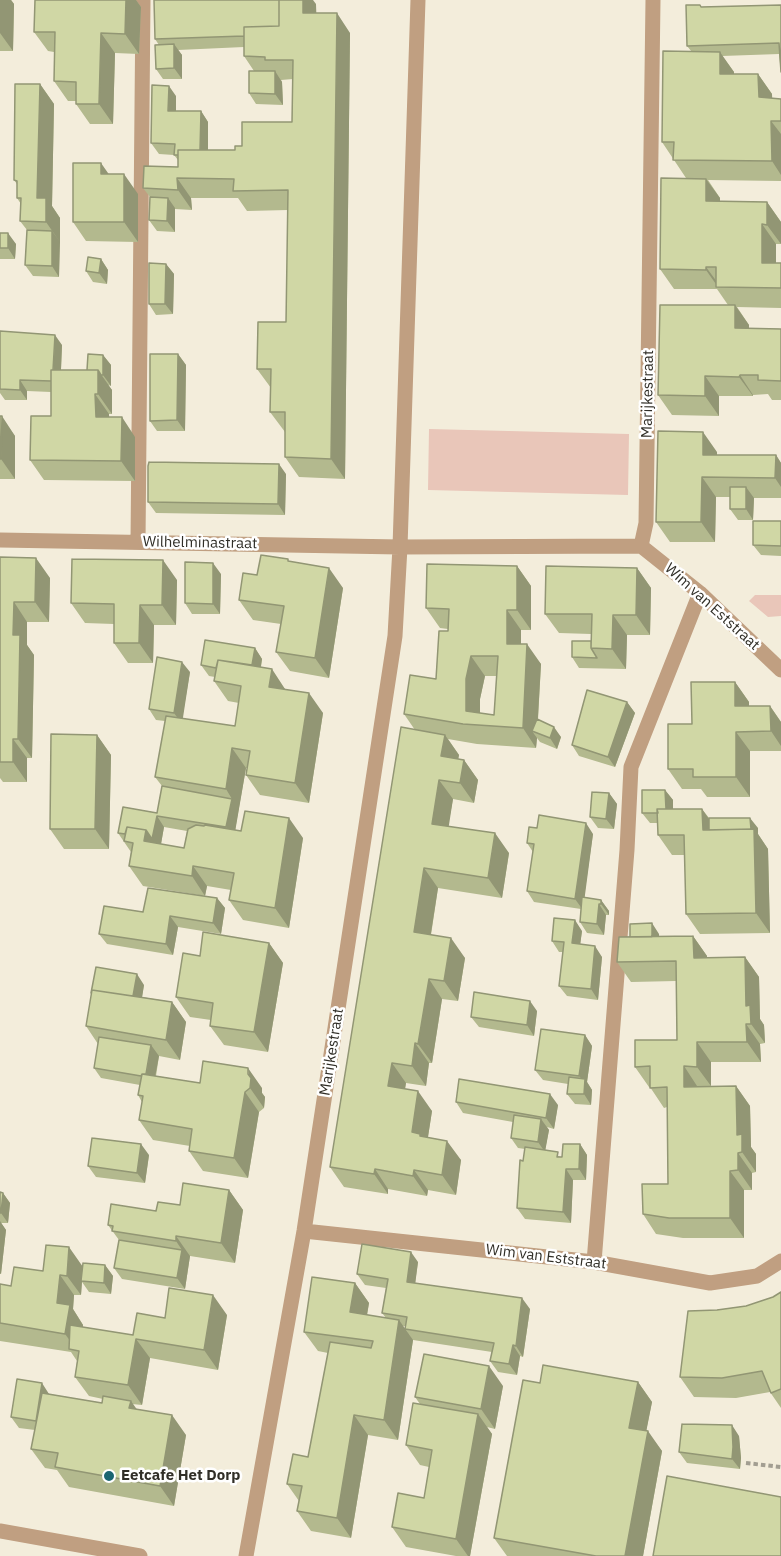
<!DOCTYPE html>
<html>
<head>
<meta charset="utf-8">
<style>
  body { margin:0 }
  canvas { display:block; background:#f3eddb }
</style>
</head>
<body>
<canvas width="781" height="1556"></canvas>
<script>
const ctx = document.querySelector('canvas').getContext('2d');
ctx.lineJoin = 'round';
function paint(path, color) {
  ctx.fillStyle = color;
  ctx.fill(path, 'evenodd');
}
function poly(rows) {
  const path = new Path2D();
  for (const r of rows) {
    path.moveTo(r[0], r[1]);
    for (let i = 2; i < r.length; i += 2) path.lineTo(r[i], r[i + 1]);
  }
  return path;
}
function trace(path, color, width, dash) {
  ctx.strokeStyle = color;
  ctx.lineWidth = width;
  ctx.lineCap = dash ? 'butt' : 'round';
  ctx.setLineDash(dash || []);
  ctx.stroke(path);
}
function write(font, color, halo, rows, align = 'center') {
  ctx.font = font + ' "IBM Plex Sans",sans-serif';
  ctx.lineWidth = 5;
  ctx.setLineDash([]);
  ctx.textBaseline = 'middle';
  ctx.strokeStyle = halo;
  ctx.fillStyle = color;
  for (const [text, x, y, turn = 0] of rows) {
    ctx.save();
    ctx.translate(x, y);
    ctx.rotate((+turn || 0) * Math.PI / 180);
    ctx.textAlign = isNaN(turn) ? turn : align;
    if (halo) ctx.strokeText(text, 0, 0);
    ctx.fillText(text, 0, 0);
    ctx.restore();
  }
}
const green = poly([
  [429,429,629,434,628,495,428,490],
  [755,595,781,595,781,616,768,617,749,601]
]);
const path = poly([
  [746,1463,781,1467]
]);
const minor = poly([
  [0,540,400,547,641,546,646,523,653,0],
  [138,542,143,0],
  [641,546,700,593,781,670],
  [304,1231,594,1262,710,1283,757,1276,781,1261],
  [594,1262,627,850,631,767,700,593],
  [0,1531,140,1556],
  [246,1556,304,1231,395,636,400,547,418,0]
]);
const wall = poly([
  [0,0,11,0,14,4,13,51,0,51],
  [126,0,136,0,141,7,139,54,115,53,113,124,90,124,76,104,76,101,68,101,54,81,54,52,48,51,34,32],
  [316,4,316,13,350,33,345,479,299,477,285,457,285,432,270,412,271,388,257,369,286,322,288,210,247,211,238,198,191,198,192,210,175,209,175,232,157,231,149,220,150,197,143,188,178,167,178,160,174,155,159,154,151,143,176,96,176,111,201,111,208,122,208,150,235,150,242,146,292,122,293,79,281,80,282,82,283,105,256,104,249,93,254,71,244,56,244,47,178,50,182,55,182,79,163,79,156,69,159,45,155,39],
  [781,5,781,73,779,54,722,56,734,72,734,74,758,74,772,94,772,98,781,99,781,181,708,180,720,198,720,202,767,202,781,222,781,244,776,244,776,263,781,263,781,308,737,307,749,325,749,328,781,329,781,400,772,400,768,394,753,395,753,396,719,396,719,416,672,415,658,395,728,305,717,289,674,289,660,269,686,178,662,142,692,52,687,46,702,7],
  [40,84,54,104,52,206,60,218,59,277,33,276,25,265,27,230,20,221,21,204,17,198,17,184,14,180],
  [109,174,138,194,138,242,86,241,73,222],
  [0,233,16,244,15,259,0,259],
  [101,259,108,270,107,284,93,282,86,271],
  [166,264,174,274,173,314,156,315,149,304],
  [0,331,62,345,61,370,87,370,103,355,111,365,111,386,108,385,112,390,112,414,109,414,109,417,135,437,135,481,44,480,30,460,51,416,51,392,27,391,27,400,5,400,0,393],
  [178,354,186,365,185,431,157,431,150,421],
  [0,416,15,436,15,479,0,479],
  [717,452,717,455,776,455,781,463,781,498,754,498,753,520,738,520,730,509,730,497,716,497,715,542,670,542,656,522],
  [286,474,285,515,156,513,148,502],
  [781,521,781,556,761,555,753,545],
  [0,557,50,578,49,622,27,622,27,645,34,655,32,758,27,758,27,782,3,782,0,778],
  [290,562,343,588,329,678,290,671,276,652,281,624,253,620,239,600,257,575],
  [517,566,531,586,531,630,521,630,521,644,541,664,538,720,561,737,557,749,540,742,537,738,536,748,477,744,448,739,459,755,458,759,464,760,478,780,474,803,453,799,448,826,509,853,502,898,438,888,431,935,465,958,458,1001,442,999,432,1063,429,1063,426,1086,406,1083,405,1089,432,1111,428,1137,461,1160,456,1195,428,1190,427,1196,388,1189,388,1194,344,1187,330,1167,415,730,404,714,436,679,448,631,448,629,440,628,426,608],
  [485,676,497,676,494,715,480,713,480,699],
  [637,568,651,588,650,635,627,635,626,669,579,668,572,657,591,641,591,634,559,633,545,614],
  [221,574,220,614,192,614,185,603],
  [177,580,176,625,154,625,153,663,128,663,114,643,114,624,85,623,71,603],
  [255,648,262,659,261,667,285,689,323,713,309,803,260,795,246,775,247,768,246,768,235,830,303,838,289,928,243,920,229,900,231,890,207,886,205,896,143,886,129,866,131,852,118,833,157,813,162,786,155,777,165,721,156,720,149,709,190,672,182,719,235,726,239,703,228,701,214,681,215,677,209,676,201,665],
  [164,827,187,831,184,848,161,844],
  [735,682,749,702,749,706,770,706,781,722,781,751,750,751,750,797,707,797,701,789,682,789,668,769,692,724],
  [627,702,635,713,615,767,579,756,572,745],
  [97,735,111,755,109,849,64,849,50,829],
  [665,790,673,800,673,809,702,809,709,818,758,828,758,834,768,849,770,933,700,934,686,914,685,855,672,855,658,835,658,823,650,823,642,813],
  [609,793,617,804,614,829,598,828,590,817],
  [537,828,593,834,584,897,601,900,609,911,609,915,606,915,604,935,587,933,580,922,581,909,534,902,527,891,533,852,527,843],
  [217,898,225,908,221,934,178,927,173,955,107,944,99,934,143,912],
  [582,931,580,944,602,957,598,1000,567,996,559,986,563,952,559,952,552,941],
  [659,934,659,937,693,936,707,956,707,958,745,957,759,977,760,1019,764,1025,765,1043,760,1044,761,1062,711,1062,711,1086,697,1086,697,1087,736,1086,750,1106,751,1147,756,1154,756,1172,752,1173,752,1190,744,1190,744,1238,683,1238,656,1234,643,1214,668,1184,667,1107,664,1108,650,1087,649,1087,635,1067,677,1040,676,981,631,982,617,962,630,937],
  [269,943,283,963,268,1052,224,1045,210,1026,211,1020,190,1017,176,997,200,956],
  [144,985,142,997,172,1002,186,1022,180,1060,159,1056,156,1076,200,1083,262,1088,262,1093,265,1097,264,1108,259,1112,248,1178,203,1171,189,1151,190,1146,153,1140,139,1120,142,1102,138,1095,140,1085,101,1078,94,1068,98,1044,86,1026],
  [537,1011,534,1036,479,1027,471,1017],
  [585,1035,592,1046,587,1082,592,1090,591,1105,575,1104,567,1094,568,1084,543,1080,535,1070],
  [456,1102,558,1105,554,1129,547,1127,549,1130,545,1150,561,1157,580,1144,587,1155,586,1180,573,1180,571,1223,525,1219,517,1208,525,1149,518,1148,511,1138,513,1122,463,1113],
  [149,1155,145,1183,96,1177,88,1166],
  [229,1190,243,1210,235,1263,190,1256,185,1289,122,1279,114,1268,119,1240,108,1225,180,1205],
  [0,1192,3,1193,10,1203,8,1223,1,1223,6,1230,1,1274,0,1274],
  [418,1262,415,1283,530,1309,523,1357,520,1356,517,1375,498,1372,490,1361,492,1352,413,1340,405,1329,406,1326,403,1326,413,1340,398,1440,368,1435,351,1538,311,1531,297,1511,299,1501,287,1484,308,1457,328,1353,318,1351,304,1332,355,1283,369,1303,367,1315,386,1318,382,1313,386,1288,365,1285,357,1274],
  [105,1265,113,1276,111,1294,89,1292,82,1282,81,1295,74,1295,73,1309,83,1325,83,1327,133,1335,165,1318,227,1315,218,1370,150,1358,142,1405,132,1404,136,1409,186,1435,174,1506,69,1487,57,1470,45,1468,31,1449,35,1430,19,1428,11,1417,49,1394,102,1403,103,1399,89,1396,75,1377,77,1361,71,1352,0,1341,0,1284,11,1286,43,1271,83,1266],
  [781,1292,781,1408,770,1392,736,1398,694,1397,680,1377,717,1310,746,1306,773,1297],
  [638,1382,652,1402,646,1431,662,1451,643,1556,507,1556,494,1538,540,1383],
  [503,1386,495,1429,487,1427,492,1434,470,1556,456,1556,406,1547,392,1527,424,1498,429,1467,420,1465,406,1445,420,1404,415,1397],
  [739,1436,741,1458,740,1469,687,1463,679,1452]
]);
const shadedWall = poly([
  [0,0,11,0,14,4,13,51,0,33],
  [126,0,136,0,141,7,139,54,125,34],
  [303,0,313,0,316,4,317,33,303,13],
  [337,13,350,33,345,479,331,459],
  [101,33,115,53,113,124,99,104],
  [174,44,182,55,182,79,174,68],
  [720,52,734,72,734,94,720,74],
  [275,71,282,82,283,105,275,94],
  [758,74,772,94,773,117,759,97],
  [40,84,54,104,52,206,60,218,60,242,46,222,37,198],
  [169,86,176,96,176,121,168,111],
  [201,111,208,122,208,166,200,155],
  [771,121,781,134,781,175,772,161],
  [101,163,115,183,101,174],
  [124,174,138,194,138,242,124,222],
  [177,178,191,198,192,210,178,190],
  [706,179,720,198,720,221,706,201],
  [168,198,175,208,175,232,167,221],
  [767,202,781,222,781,244,767,225],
  [762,224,776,244,776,283,762,263],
  [52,231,60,242,59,277,52,266],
  [8,233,16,244,15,259,8,248],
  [101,259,108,270,107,284,99,273],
  [166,264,174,274,173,314,165,304],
  [706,267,720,286,718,287,706,270],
  [735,305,749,325,749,348,735,328],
  [55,335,62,345,60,392,53,381],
  [178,354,186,365,185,431,177,420],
  [103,355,111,365,111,386,103,375],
  [98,370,112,390,112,414,98,394],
  [740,375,753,395,753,396,739,377],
  [705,376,719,396,719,416,705,396],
  [20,380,27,391,27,400,20,390],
  [95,394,109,414,110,437,96,417],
  [2,416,15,436,15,479,1,459],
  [122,417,135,437,135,481,121,461],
  [703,432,717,452,717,474,703,455],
  [776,455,781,463,781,487,775,478],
  [279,464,286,474,285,515,278,504],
  [702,477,716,497,715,542,701,522],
  [746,487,754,498,753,520,746,509],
  [36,558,50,578,49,622,35,602],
  [163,560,177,580,176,625,162,605],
  [213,563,221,574,220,614,213,604],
  [517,566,531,586,531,630,517,610],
  [329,568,343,588,329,678,315,658],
  [637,568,651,588,650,635,636,615],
  [14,602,27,622,27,645,34,655,32,758,18,739,13,635],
  [140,605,154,625,153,663,139,643],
  [507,610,521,630,521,664,507,644],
  [613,615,627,635,626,669,612,649],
  [527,644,541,664,537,733,532,731,537,738,536,748,523,728],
  [255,648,262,659,258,684,250,673],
  [471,656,485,676,480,699,480,725,466,711,466,679],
  [182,662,190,672,182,724,174,713],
  [272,669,285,689,282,706,269,687],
  [735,682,749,702,749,726,735,706],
  [309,693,323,713,309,803,295,783],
  [627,702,635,713,615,767,608,757],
  [770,706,781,722,781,746,771,731],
  [554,727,561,737,557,749,550,738],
  [736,732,750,751,750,797,736,777],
  [97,735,111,755,109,849,95,829],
  [445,735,459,755,455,776,441,756],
  [13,739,27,758,27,782,13,762],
  [232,748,246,768,234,838,226,827,232,799,226,789],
  [464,760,478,780,474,803,460,783],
  [439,780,453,799,446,844,432,824],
  [665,790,673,800,673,823,666,813],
  [609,793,617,804,614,829,606,819],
  [702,809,716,829,703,830],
  [157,816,164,827,158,861,144,841,146,830],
  [289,818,303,838,289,928,275,908],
  [750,818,758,828,758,834,768,849,770,933,756,913,751,838],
  [586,823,593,834,583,910,575,899],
  [495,833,509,853,502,898,488,878],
  [193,866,207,886,205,896,192,876],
  [424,868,438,888,428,952,414,932],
  [217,898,225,908,221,934,213,923],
  [601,900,609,911,609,915,601,904],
  [599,904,606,915,604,935,597,924],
  [170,916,178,927,173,955,166,944],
  [575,920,582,931,579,954,572,943],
  [652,923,659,934,660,956,652,946],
  [693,936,707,956,708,978,694,958],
  [451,938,465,958,458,1001,444,981],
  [269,943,283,963,268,1052,254,1032],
  [595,946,602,957,598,1000,591,989],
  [745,957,759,977,760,1019,764,1025,765,1043,751,1024,746,1006],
  [137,974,144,985,140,1010,132,1000],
  [429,979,442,999,432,1063,418,1044],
  [530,1001,537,1011,534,1036,527,1025],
  [172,1002,186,1022,180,1060,166,1040],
  [746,1024,760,1044,761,1062,747,1042],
  [585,1035,592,1046,587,1082,592,1090,591,1105,584,1094,585,1083,579,1076],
  [697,1042,711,1062,711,1086,697,1067],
  [415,1043,429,1063,426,1086,412,1066],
  [151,1045,159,1056,153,1088,146,1077],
  [392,1063,406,1083,402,1106,388,1086],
  [684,1066,697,1086,698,1107,684,1087],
  [248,1068,262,1088,262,1093,265,1097,264,1108,250,1088],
  [736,1086,750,1106,751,1147,756,1154,756,1172,742,1152,737,1135],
  [418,1091,432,1111,427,1143,412,1132],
  [245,1092,259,1112,248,1178,234,1158],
  [550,1094,558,1105,554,1129,546,1118],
  [541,1119,549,1130,545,1152,538,1142],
  [447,1141,461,1160,456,1195,442,1175],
  [141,1144,149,1155,145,1183,137,1173],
  [580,1144,587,1155,586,1180,579,1169],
  [738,1153,752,1173,752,1190,738,1170],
  [375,1169,388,1189,388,1194,374,1174],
  [566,1169,573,1180,571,1223,563,1212],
  [414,1170,428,1190,427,1196,413,1176],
  [730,1171,744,1190,744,1238,730,1218],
  [229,1190,243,1210,235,1263,221,1243],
  [3,1193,10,1203,8,1223,1,1213],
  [0,1221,6,1230,1,1274,0,1273],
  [176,1236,190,1256,185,1289,177,1278,182,1250,176,1241],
  [69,1247,83,1267,81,1295,67,1276],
  [411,1252,418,1262,414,1293,407,1282],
  [105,1265,113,1276,111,1294,104,1283],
  [60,1275,74,1295,73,1309,83,1325,79,1351,77,1350,65,1334,57,1303],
  [355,1283,369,1303,364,1332,350,1312],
  [213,1295,227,1315,218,1370,204,1350],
  [522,1298,530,1309,523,1357,516,1346],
  [399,1320,413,1340,398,1440,384,1420],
  [136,1339,150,1358,142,1405,128,1385],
  [513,1345,520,1356,517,1375,509,1364],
  [489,1366,503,1386,495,1429,481,1409],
  [638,1382,652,1402,643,1448,629,1428],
  [42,1383,49,1394,43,1432,36,1421],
  [131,1401,145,1421,129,1408],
  [478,1414,492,1434,470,1556,468,1556,456,1539],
  [172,1415,186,1435,174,1506,160,1486],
  [354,1415,368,1435,351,1538,337,1518],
  [732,1425,739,1436,741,1458,740,1469,732,1459],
  [648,1431,662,1451,643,1556,625,1556]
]);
const building = poly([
  [35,0,126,0,125,34,101,33,99,104,76,104,76,82,54,81,55,32,34,32,35,0],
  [154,0,279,0,279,26,244,27,244,36,155,39,154,0],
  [279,0,303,0,303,13,337,13,331,459,285,457,285,412,270,412,271,369,257,369,258,322,286,322,288,190,233,191,234,179,177,178,178,190,143,188,144,166,178,167,178,150,235,150,235,146,242,146,242,122,292,122,293,60,265,60,265,57,244,56,244,27,279,26,279,0],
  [686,5,700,5,701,7,781,5,781,72,779,43,687,46,686,5],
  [174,44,174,68,156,69,155,45,174,44],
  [663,51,720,52,720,74,758,74,759,97,781,99,781,121,771,121,772,161,673,160,674,142,662,142,663,51],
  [249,71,275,71,275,94,249,93,249,71],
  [15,84,40,84,37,198,46,198,46,222,20,221,21,198,17,198,17,181,14,180,15,84],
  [152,85,169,86,168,111,201,111,200,150,178,150,178,155,174,155,175,144,151,143,152,85],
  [73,163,101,163,101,174,124,174,124,222,73,222,73,163],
  [661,178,706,179,706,201,767,202,767,225,762,224,762,263,781,263,781,288,716,287,716,267,706,267,706,270,660,269,661,178],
  [150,197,168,198,167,221,149,220,150,197],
  [27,230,52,231,52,266,25,265,27,230],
  [0,233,8,233,8,248,0,248,0,233],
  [88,257,101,259,99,273,86,271,88,257],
  [149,263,166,264,165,304,149,304,149,263],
  [660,305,735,305,735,328,781,329,781,381,758,380,758,375,740,375,739,377,705,376,705,396,658,395,660,305],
  [0,331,55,335,53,370,51,370,51,381,20,380,20,390,0,389,0,331],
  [88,354,103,355,103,375,101,375,98,370,87,370,88,354],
  [150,354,178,354,177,420,150,421,150,354],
  [51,370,98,370,98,394,95,394,96,417,122,417,121,461,30,460,31,416,51,416,51,370],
  [0,416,2,416,1,459,0,459,0,416],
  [658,431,703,432,703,455,776,455,775,478,702,477,701,522,656,522,658,431],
  [149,462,279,464,278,504,148,502,148,466,149,462],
  [730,487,746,487,746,509,730,509,730,487],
  [753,521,781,521,781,546,753,545,753,521],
  [261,555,288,559,288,561,329,568,315,658,276,652,284,606,239,600,243,573,257,575,261,555],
  [0,557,36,558,35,602,14,602,13,635,20,635,18,739,13,739,13,762,0,762,0,557],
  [72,559,163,560,162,605,140,605,139,643,114,643,114,604,71,603,72,559],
  [185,562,213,563,213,604,185,603,185,562],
  [427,564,517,566,517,610,507,610,507,644,527,644,523,728,463,724,404,714,410,675,436,679,439,631,448,631,449,609,426,608,427,564],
  [471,656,498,656,494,715,466,711,466,679,471,656],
  [546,566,637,568,636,615,613,615,612,649,591,648,592,614,545,614,546,566],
  [205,640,255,648,252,665,218,660,216,668,201,665,205,640],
  [572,641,591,641,591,648,597,658,572,657,572,641],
  [157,657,182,662,174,713,149,709,157,657],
  [218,660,272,669,269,687,309,693,295,783,246,775,250,751,232,748,226,789,155,777,166,716,235,726,241,686,214,681,218,660],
  [691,682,735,682,735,706,770,706,771,731,736,732,736,777,693,777,693,769,668,769,668,724,692,724,691,682],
  [587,690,627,702,608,757,572,745,587,690],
  [537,719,554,727,550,738,532,731,537,719],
  [401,727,445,735,441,756,464,760,460,783,439,780,432,824,495,833,488,878,424,868,414,932,451,938,444,981,429,979,418,1044,415,1043,412,1066,392,1063,388,1086,418,1091,412,1132,420,1134,420,1136,447,1141,442,1175,414,1170,413,1176,375,1169,374,1174,330,1167,401,727],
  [51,734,97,735,95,829,50,829,51,734],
  [162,786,232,799,226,827,157,816,152,839,146,830,127,827,125,834,118,833,123,807,157,813,162,786],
  [642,790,665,790,666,809,657,809,658,813,642,813,642,790],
  [592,792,609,793,606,819,590,817,592,792],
  [657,809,702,809,703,830,754,829,756,913,686,914,684,835,658,835,657,809],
  [245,811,289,818,275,908,229,900,234,873,193,866,192,876,129,866,133,843,124,841,127,827,146,830,144,841,184,848,188,829,196,825,204,826,205,825,241,831,245,811],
  [539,815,586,823,575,899,527,891,534,844,527,843,529,827,537,828,539,815],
  [709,818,750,818,751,829,709,830,709,818],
  [148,888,217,898,213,923,170,916,166,944,99,934,104,906,143,912,148,888],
  [582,897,601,900,601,904,599,904,597,924,580,922,582,897],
  [554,918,575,920,572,943,595,946,591,989,559,986,564,942,552,941,554,918],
  [652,923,652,937,630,937,630,924,652,923],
  [203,932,269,943,254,1032,210,1026,213,1003,176,997,183,953,200,956,203,932],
  [693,936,694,958,745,957,746,1006,750,1005,751,1024,746,1024,747,1042,697,1042,697,1067,684,1066,684,1087,736,1086,737,1128,737,1135,742,1134,742,1152,738,1153,738,1170,730,1171,730,1218,669,1218,643,1214,642,1184,668,1184,667,1087,650,1088,650,1066,635,1067,635,1040,677,1040,676,961,617,962,619,937,693,936],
  [96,967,137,974,133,996,92,990,91,993,96,967],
  [92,990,172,1002,166,1040,86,1026,92,990],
  [474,992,530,1001,527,1025,471,1017,474,992],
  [541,1029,585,1035,579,1076,535,1070,541,1029],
  [99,1037,151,1045,146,1074,142,1074,141,1076,94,1068,99,1037],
  [203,1061,248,1068,248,1074,251,1078,250,1088,245,1092,234,1158,189,1151,192,1129,139,1120,143,1096,138,1095,142,1074,200,1083,203,1061],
  [569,1077,585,1079,584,1094,567,1094,569,1077],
  [459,1079,550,1094,546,1118,456,1102,459,1079],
  [514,1115,541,1119,538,1142,511,1138,514,1115],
  [92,1138,141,1144,137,1173,88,1166,92,1138],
  [563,1144,580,1144,579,1169,566,1169,563,1212,517,1208,520,1160,523,1161,525,1147,558,1152,557,1157,562,1157,563,1144],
  [183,1183,229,1190,221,1243,176,1236,176,1241,112,1231,113,1226,108,1225,111,1204,156,1211,158,1202,180,1205,183,1183],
  [0,1192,3,1193,1,1213,0,1213,0,1192],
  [119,1240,182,1250,177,1278,114,1268,119,1240],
  [362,1244,411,1252,407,1282,522,1298,516,1346,513,1345,509,1364,490,1361,494,1343,405,1329,407,1317,382,1313,388,1279,357,1274,362,1244],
  [46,1245,69,1247,67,1276,60,1275,57,1303,70,1305,65,1334,0,1323,0,1284,11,1286,14,1267,43,1271,46,1245],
  [83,1263,105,1265,104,1283,81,1281,83,1263],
  [312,1277,355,1283,350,1312,399,1320,384,1420,354,1415,337,1518,297,1511,302,1486,287,1484,293,1454,308,1457,330,1342,371,1348,373,1341,304,1332,312,1277],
  [169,1288,213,1295,204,1350,136,1339,128,1385,75,1377,79,1351,69,1349,70,1325,133,1335,137,1313,165,1318,169,1288],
  [781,1292,781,1389,771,1393,762,1371,722,1378,680,1377,688,1311,717,1310,746,1306,773,1297,781,1292],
  [424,1354,489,1366,481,1409,415,1397,424,1354],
  [543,1365,638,1382,629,1428,648,1431,625,1556,596,1556,494,1538,523,1380,540,1383,543,1365],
  [17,1379,42,1383,36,1421,11,1417,17,1379],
  [42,1393,102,1403,103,1396,131,1401,129,1408,172,1415,160,1486,55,1467,58,1453,31,1449,42,1393],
  [413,1403,478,1414,456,1539,392,1527,398,1493,424,1498,432,1450,406,1445,413,1403],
  [682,1424,732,1425,733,1447,732,1459,679,1452,682,1424],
  [667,1476,781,1497,781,1556,653,1556,667,1476]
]);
const markers = [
  [109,1476,6,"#1b6571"]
];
const streetNames = [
  ["Marijkestraat",648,394,-89],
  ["Wilhelminastraat",200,543,1],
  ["Wim van Eststraat",712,607,42],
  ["Marijkestraat",332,1052,-81],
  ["Wim van Eststraat",546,1257,7]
];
const poiNames = [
  ["Eetcafe Het Dorp",121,1476]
];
paint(green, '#e9c6b9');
trace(path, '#a29e91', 4, [4.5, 3]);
trace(minor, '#c09f81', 15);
paint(wall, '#b3b98e');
paint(shadedWall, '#929674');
paint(building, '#d0d7a5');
trace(building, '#929674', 1.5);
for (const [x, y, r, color] of markers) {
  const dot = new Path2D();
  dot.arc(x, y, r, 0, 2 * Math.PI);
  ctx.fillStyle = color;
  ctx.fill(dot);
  trace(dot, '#fff', 2);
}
write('15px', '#302e27', '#fff', streetNames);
write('bold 15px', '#302e27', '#fff', poiNames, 'left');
</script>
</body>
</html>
